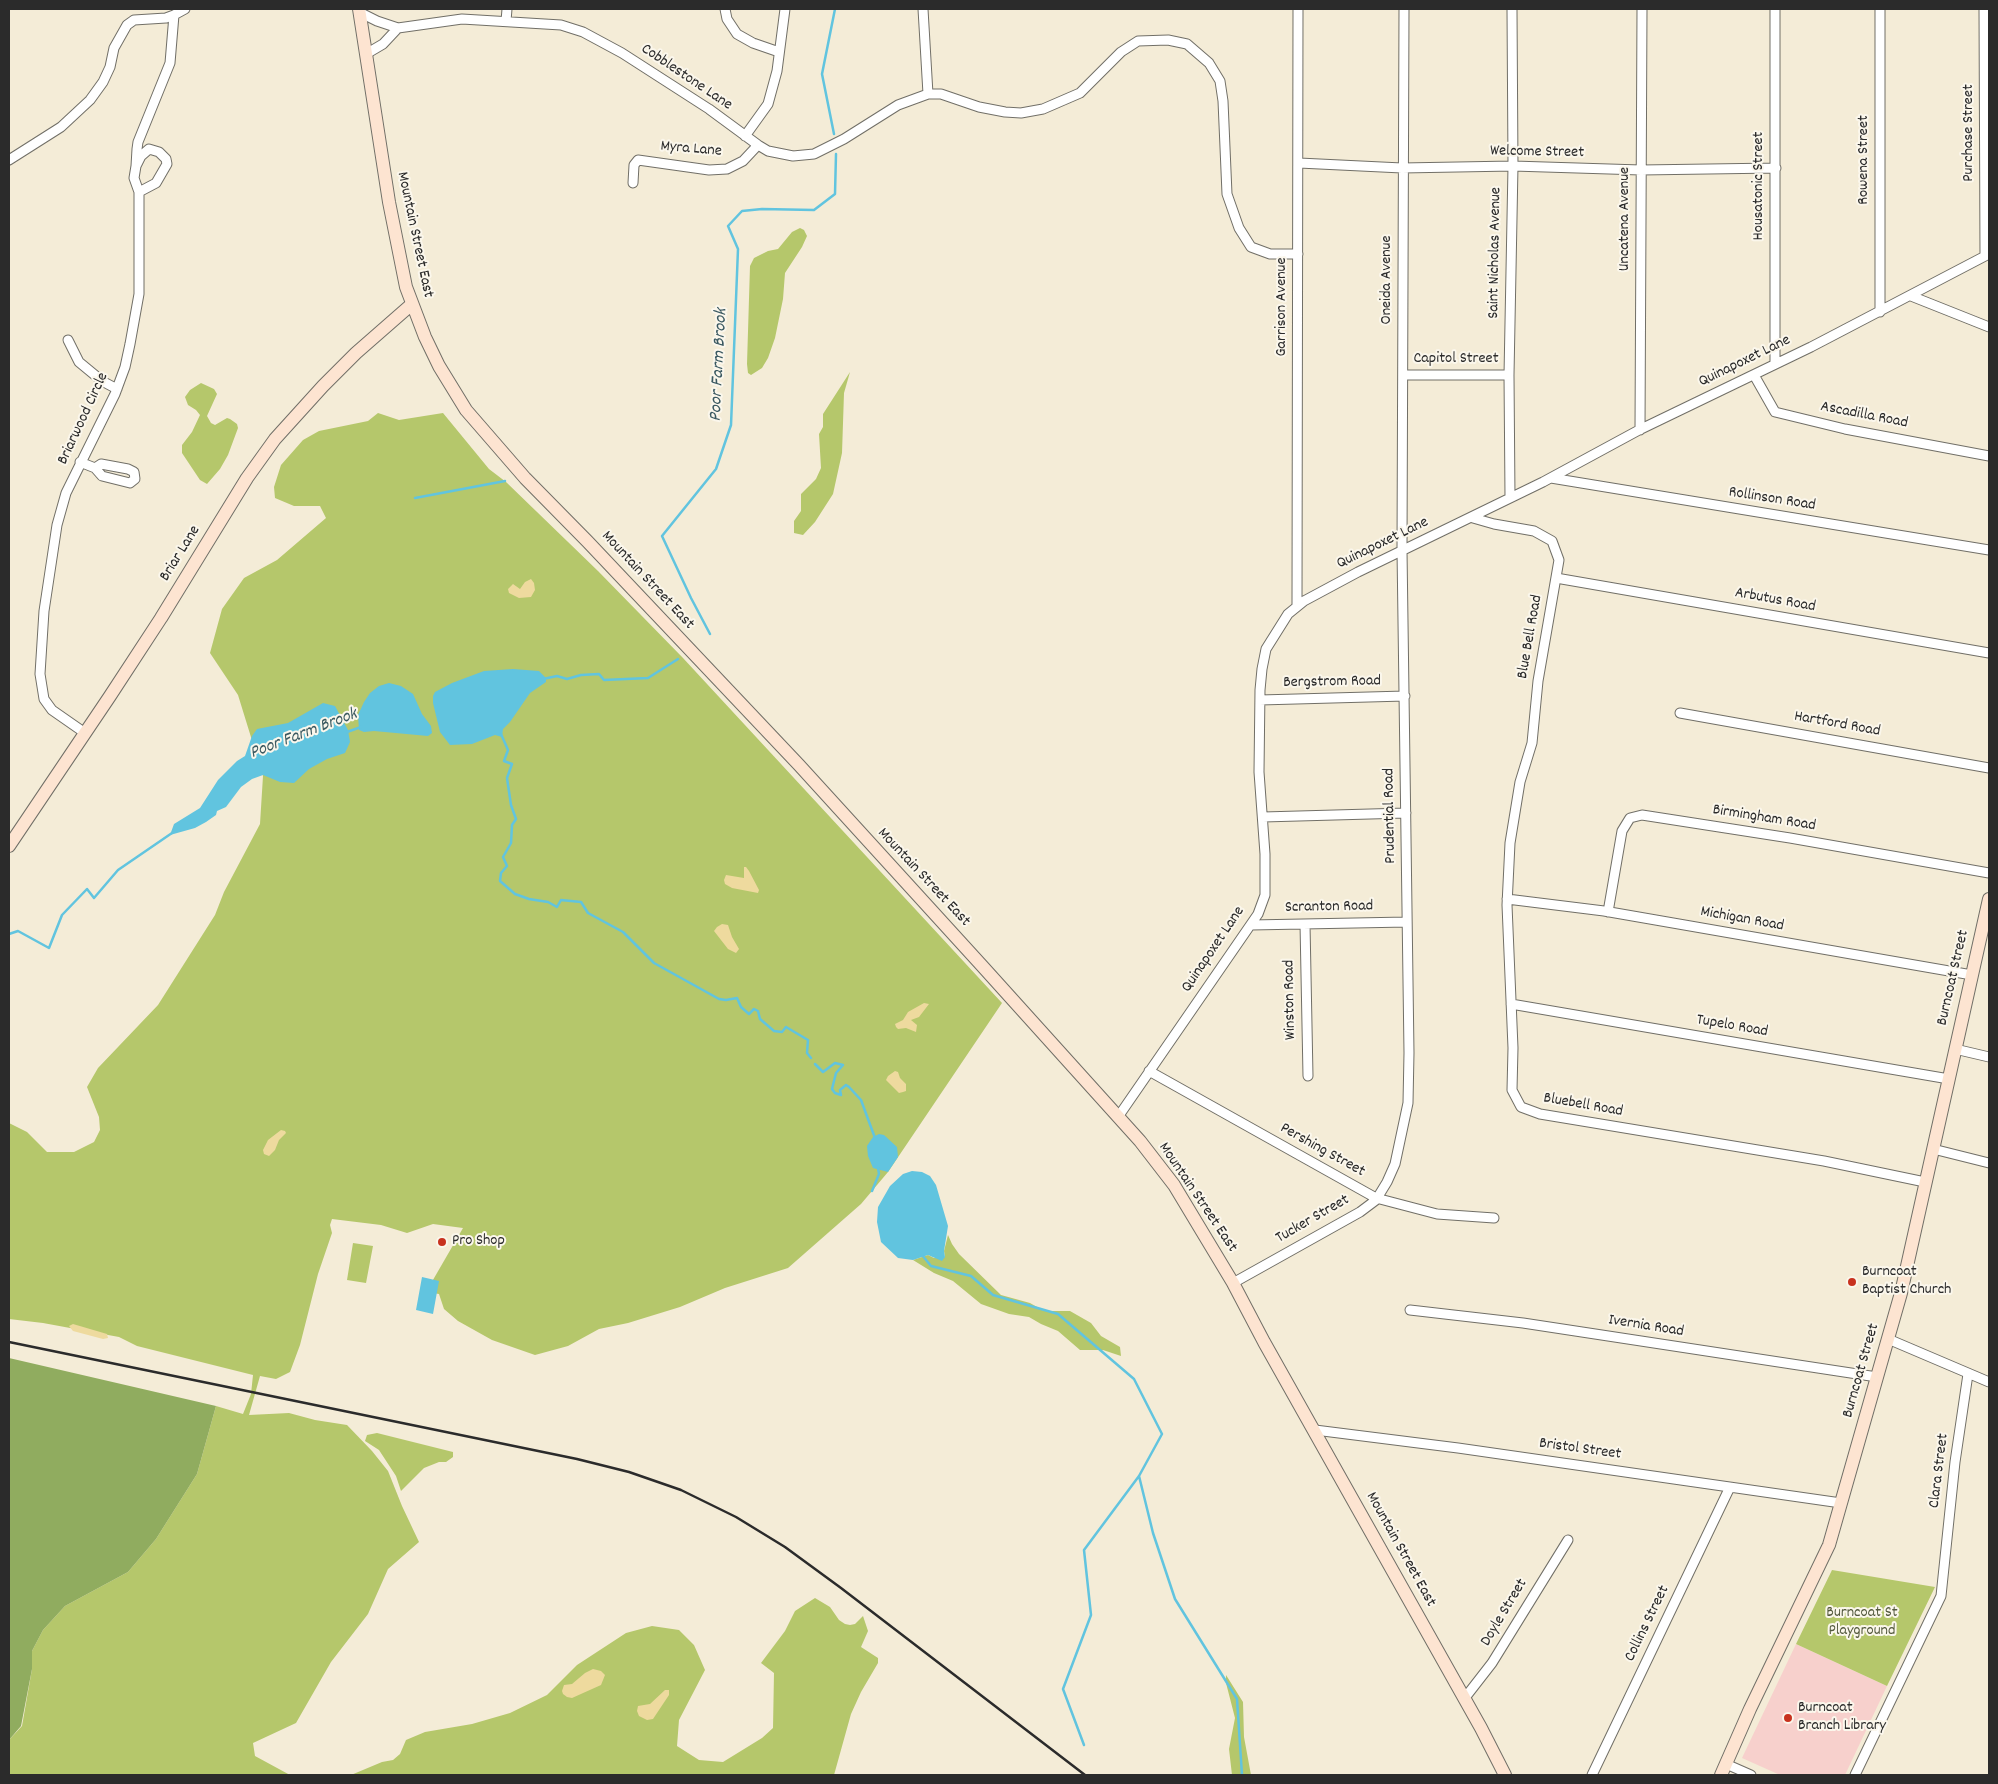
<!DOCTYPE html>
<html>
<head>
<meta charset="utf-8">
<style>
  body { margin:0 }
  #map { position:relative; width:1998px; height:1784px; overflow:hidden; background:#f4ecd7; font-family:Dekko,sans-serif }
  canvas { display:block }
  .frame { position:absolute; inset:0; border:10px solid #2b2b2b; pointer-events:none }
</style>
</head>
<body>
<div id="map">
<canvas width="1998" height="1784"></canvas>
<div class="frame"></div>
</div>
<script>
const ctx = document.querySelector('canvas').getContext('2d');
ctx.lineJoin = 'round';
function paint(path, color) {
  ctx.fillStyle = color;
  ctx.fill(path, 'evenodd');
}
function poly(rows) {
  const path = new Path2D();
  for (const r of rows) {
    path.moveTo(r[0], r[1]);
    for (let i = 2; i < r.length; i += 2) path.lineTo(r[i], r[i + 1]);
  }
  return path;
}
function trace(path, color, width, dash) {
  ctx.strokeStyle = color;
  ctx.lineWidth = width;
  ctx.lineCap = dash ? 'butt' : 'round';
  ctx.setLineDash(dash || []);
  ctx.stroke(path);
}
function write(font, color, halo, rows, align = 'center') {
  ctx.font = font + ' Dekko,sans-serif';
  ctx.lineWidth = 4;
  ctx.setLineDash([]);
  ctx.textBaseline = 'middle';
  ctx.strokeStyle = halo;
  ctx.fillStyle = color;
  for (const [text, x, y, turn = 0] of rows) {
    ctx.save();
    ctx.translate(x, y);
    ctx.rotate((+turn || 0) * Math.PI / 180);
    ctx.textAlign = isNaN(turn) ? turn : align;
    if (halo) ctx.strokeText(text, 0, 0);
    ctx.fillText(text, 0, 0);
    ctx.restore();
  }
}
const built = poly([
  [1796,1644,1887,1686,1845,1775,1780,1775,1742,1758]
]);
const green = poly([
  [800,228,804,230,807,236,802,247,785,273,783,299,775,338,768,358,762,368,751,375,748,373,747,364,750,266,754,258,768,251,778,249,792,232],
  [850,372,844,393,842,453,833,494,815,522,803,535,794,533,794,521,801,511,801,494,816,479,821,468,819,434,823,427,823,414],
  [201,383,214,389,217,394,207,416,211,423,215,425,227,418,230,419,237,424,238,428,228,455,220,469,207,484,200,480,182,453,182,445,192,432,200,415,196,410,188,405,185,397,190,390],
  [378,413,399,420,443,413,489,469,506,482,598,571,683,658,1002,1003,888,1172,861,1204,788,1268,725,1288,680,1307,628,1323,599,1329,568,1346,535,1355,492,1340,458,1321,444,1309,439,1294,426,1292,463,1228,433,1224,407,1233,381,1225,332,1219,330,1225,332,1233,318,1274,300,1345,290,1372,276,1379,260,1376,249,1415,289,1413,315,1420,347,1425,372,1451,388,1471,402,1506,419,1542,388,1569,368,1614,331,1662,296,1723,253,1743,255,1756,290,1775,9,1775,9,1740,22,1726,32,1669,32,1651,43,1630,65,1606,128,1572,156,1539,197,1474,216,1406,243,1414,251,1394,253,1375,137,1346,119,1337,43,1323,9,1319,9,1123,27,1132,47,1152,74,1152,94,1142,100,1130,99,1117,87,1087,98,1068,158,1005,215,915,224,892,260,824,263,776,238,695,210,653,222,609,244,578,277,560,326,518,320,506,294,506,275,498,274,487,281,465,303,440,319,431,368,421],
  [948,1235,952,1244,959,1254,1001,1295,1030,1303,1044,1311,1070,1311,1091,1323,1101,1336,1120,1347,1121,1356,1103,1350,1080,1350,1058,1331,1041,1324,1029,1317,1009,1314,981,1304,953,1281,934,1273,913,1260,928,1255,934,1258,945,1257,944,1251],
  [353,1243,373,1246,366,1283,347,1280],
  [377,1433,453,1452,453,1457,446,1462,439,1462,424,1468,401,1491,396,1476,379,1450,365,1441,367,1435],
  [1832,1570,1935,1587,1887,1686,1796,1644],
  [815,1598,830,1607,839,1620,845,1624,850,1625,855,1624,863,1616,868,1631,861,1647,878,1658,878,1663,861,1692,851,1714,834,1775,351,1775,382,1762,393,1760,400,1754,406,1740,425,1732,472,1724,510,1713,547,1695,577,1665,626,1633,652,1626,679,1630,694,1645,705,1670,679,1720,677,1746,699,1760,723,1762,762,1738,773,1728,774,1673,761,1663,785,1631,795,1611],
  [1226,1675,1243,1702,1244,1737,1251,1775,1232,1775,1229,1749,1235,1718,1226,1683]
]);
const forest = poly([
  [9,1358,216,1406,197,1474,156,1539,128,1572,65,1606,43,1630,32,1651,32,1669,21,1726,9,1740]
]);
const sand = poly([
  [531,579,534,583,535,590,531,597,519,598,509,593,508,589,513,584,520,589,525,582],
  [744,867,746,867,749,871,759,890,758,893,732,888,725,884,724,880,726,875,744,878],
  [722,924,728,925,732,937,739,949,736,953,728,949,714,931,717,927],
  [924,1003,929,1004,919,1017,911,1020,917,1025,916,1032,906,1028,898,1029,896,1027,895,1024,903,1020,908,1012],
  [895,1071,898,1072,900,1078,906,1084,906,1091,903,1092,899,1093,886,1080,888,1076],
  [281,1130,285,1131,286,1133,279,1140,275,1150,269,1156,264,1154,263,1150,268,1140],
  [73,1324,107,1334,108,1338,103,1339,73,1331,69,1326],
  [593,1669,601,1671,605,1675,601,1685,572,1698,567,1697,563,1694,562,1691,564,1685,572,1684,585,1673],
  [665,1690,669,1690,669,1695,653,1719,647,1720,639,1716,637,1711,638,1706,650,1704]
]);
const water = poly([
  [513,669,539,671,546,678,546,682,530,693,510,722,503,729,502,737,495,735,472,744,450,745,440,732,433,703,433,696,435,692,452,683,484,671],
  [389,683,401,686,413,694,422,714,431,726,432,733,428,736,374,731,364,732,359,730,358,715,364,702,370,693,379,686],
  [323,703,335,706,348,730,350,742,345,753,327,759,309,769,294,783,280,782,263,775,252,779,241,787,226,807,217,811,216,815,206,822,195,828,170,835,174,824,200,808,218,780,237,761,245,756,252,736,257,729,288,723],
  [879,1134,884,1135,897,1147,898,1157,888,1172,873,1168,868,1156,867,1146,873,1137],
  [912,1171,922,1172,930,1176,936,1185,948,1226,944,1251,945,1257,942,1261,928,1255,913,1260,898,1258,881,1242,877,1222,878,1207,890,1186,903,1174],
  [422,1277,439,1281,433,1314,416,1310]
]);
const stream = poly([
  [834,134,822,74,835,9],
  [415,498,505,481],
  [710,634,691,598,662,536,716,469,731,425,738,249,728,226,742,211,762,209,814,210,835,194,836,154],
  [543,679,557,676,567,679,581,675,599,674,604,680,648,678,678,659],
  [347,732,361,727],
  [501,734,508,750,504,761,512,764,507,778,511,805,516,819,512,825,511,843,503,857,507,866,501,873,500,881,515,894,529,899,548,902,557,907,561,900,581,902,588,913,623,932,654,963,719,999,726,1000,737,998,741,1007,749,1014,754,1009,758,1011,760,1019,774,1031,782,1032,786,1027,808,1040,807,1053,811,1058],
  [9,934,18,931,49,948,62,915,87,889,94,898,118,870,172,833],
  [815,1064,823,1072,835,1063,843,1065,836,1073,832,1089,835,1093,841,1095,840,1090,846,1085,849,1087,861,1100,875,1138],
  [872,1191,879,1174,878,1168],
  [922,1255,931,1266,971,1276,993,1295,1058,1314,1134,1379,1162,1434,1139,1476,1084,1550,1091,1615,1063,1689,1084,1745],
  [1139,1476,1153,1533,1175,1599,1237,1699,1242,1775]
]);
const street = poly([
  [725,9,727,19,737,34,753,43,779,52],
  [923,9,928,94],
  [1880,9,1880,312],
  [1984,9,1985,256],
  [359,12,377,21,398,28,462,19,561,25,583,32,622,53,709,109,758,145,768,151,793,156,814,154,844,139,898,105,928,94,941,94,979,107,1005,112,1021,113,1043,109,1080,93,1121,52,1138,41,1168,40,1187,44,1209,63,1220,81,1223,101,1227,194,1239,228,1251,247,1270,254,1298,254],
  [174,15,185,9],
  [506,21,507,9],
  [366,54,383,44,398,28],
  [745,136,768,104,777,71,785,9],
  [9,160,61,127,90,100,103,82,110,67,114,48,127,25,134,20,166,18,174,15,170,63,138,142,137,149,136,166,141,156,149,149,159,152,166,159,167,164,156,183,139,192,139,294,130,344,125,367,115,394,66,493,57,525,44,611,40,674,44,699,52,710,85,733],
  [1299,163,1402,168,1513,166,1641,170,1776,168],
  [136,166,134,178,139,192],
  [633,183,634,165,638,160,709,170,727,169,743,161,758,145],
  [1911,296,1989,327],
  [68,340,79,362,102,381,117,389],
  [1775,364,1775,9],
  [1404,375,1509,375],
  [1754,375,1775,412,1845,429,1989,456],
  [1640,430,1642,9],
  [80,462,95,468,102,476,130,483,135,479,134,472,128,469,101,464,95,468],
  [1551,478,1989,550],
  [1510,497,1509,375,1513,166,1512,9],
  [1473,518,1494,524,1534,531,1552,541,1559,560,1538,681,1532,743,1520,782,1510,843,1507,905,1513,1048,1512,1090,1521,1107,1540,1114,1824,1161,1925,1182],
  [1556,578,1989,653],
  [1297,606,1298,9],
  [1260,700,1405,696],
  [1680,713,1989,768],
  [1263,817,1406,813],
  [1507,899,1604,911,1972,975],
  [1608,912,1622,831,1630,818,1642,815,1790,838,1989,873],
  [1305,924,1308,1076],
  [1251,925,1407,922],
  [1511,1004,1949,1079],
  [1955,1049,1989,1057],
  [1149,1071,1376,1198,1437,1214,1494,1218],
  [1118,1117,1258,914,1265,895,1265,854,1259,772,1260,690,1262,669,1266,649,1288,614,1304,601,1358,572,1543,482,1639,430,1811,347,1989,254],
  [1933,1149,1989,1163],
  [1233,1283,1360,1212,1376,1200,1387,1182,1395,1164,1408,1103,1409,1053,1402,550,1404,9],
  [1410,1310,1523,1323,1877,1377],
  [1888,1339,1989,1382],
  [1315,1430,1458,1448,1841,1503],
  [1464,1699,1492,1663,1568,1540],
  [1726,1764,1751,1775],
  [1592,1775,1730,1487],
  [1855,1775,1941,1596,1955,1462,1968,1374]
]);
const secondary = poly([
  [359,9,389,202,406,287,425,337,439,366,466,410,525,478,588,542,799,765,984,968,1140,1141,1174,1185,1233,1283,1264,1342,1481,1728,1505,1775],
  [9,846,110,696,161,618,247,478,275,439,323,386,356,353,412,304],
  [1721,1775,1750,1709,1829,1545,1901,1293,1989,899]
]);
const rail = poly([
  [9,1342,577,1459,629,1472,681,1490,736,1517,785,1547,841,1588,1085,1775]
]);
const markers = [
  [442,1242,5,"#c8321e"],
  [1852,1282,5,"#c8321e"],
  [1788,1718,5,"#c8321e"]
];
const streetNames = [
  ["Cobblestone Lane",686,78,34],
  ["Purchase Street",1970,133,-90],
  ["Myra Lane",691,150,5],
  ["Welcome Street",1537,153,1],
  ["Rowena Street",1865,160,-90],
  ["Housatonic Street",1760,186,-90],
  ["Uncatena Avenue",1626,219,-90],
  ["Mountain Street East",414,235,78],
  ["Saint Nicholas Avenue",1496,253,-89],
  ["Oneida Avenue",1388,280,-90],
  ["Garrison Avenue",1283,307,-90],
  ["Capitol Street",1456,360],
  ["Quinapoxet Lane",1745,362,-26],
  ["Ascadilla Road",1864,416,11],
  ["Briarwood Circle",84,419,-65],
  ["Rollinson Road",1772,500,9],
  ["Quinapoxet Lane",1383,544,-26],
  ["Briar Lane",181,554,-58],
  ["Mountain Street East",647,581,47],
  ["Arbutus Road",1775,601,10],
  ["Blue Bell Road",1531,637,-80],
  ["Bergstrom Road",1332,683,-1],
  ["Hartford Road",1837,725,10],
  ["Prudential Road",1391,816,-91],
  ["Birmingham Road",1764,819,9],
  ["Mountain Street East",923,878,47],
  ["Scranton Road",1329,908,-1],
  ["Michigan Road",1742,920,10],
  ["Quinapoxet Lane",1214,950,-56],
  ["Burncoat Street",1954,978,-77],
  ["Winston Road",1291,1000,-91],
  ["Tupelo Road",1732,1027,10],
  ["Bluebell Road",1583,1106,10],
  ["Pershing Street",1322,1151,29],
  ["Mountain Street East",1197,1198,56],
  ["Tucker Street",1313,1220,-30],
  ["Ivernia Road",1646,1327,9],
  ["Burncoat Street",1862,1371,-74],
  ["Bristol Street",1580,1450,8],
  ["Clara Street",1940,1471,-83],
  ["Mountain Street East",1400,1550,61],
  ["Doyle Street",1505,1613,-59],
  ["Collins Street",1648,1624,-64]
];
const poiNames = [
  ["Pro Shop",452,1242],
  ["Burncoat",1862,1273],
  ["Baptist Church",1862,1291],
  ["Burncoat",1798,1709],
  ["Branch Library",1798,1727]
];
const parkNames = [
  ["Burncoat St",1862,1614],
  ["Playground",1862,1632]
];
const waterNames = [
  ["Poor Farm Brook",720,365,-87],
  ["Poor Farm Brook",304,735,-21]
];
paint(built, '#f7d0cc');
paint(green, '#b5c76b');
paint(forest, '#90ac5f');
paint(sand, '#eeda9e');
paint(water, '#61c4df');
trace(stream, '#61c4df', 2.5);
trace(street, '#716f67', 11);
trace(secondary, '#716f67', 14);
trace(street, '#fff', 9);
trace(secondary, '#fde4d1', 12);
trace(rail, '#2b2b2b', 2.5);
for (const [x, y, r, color] of markers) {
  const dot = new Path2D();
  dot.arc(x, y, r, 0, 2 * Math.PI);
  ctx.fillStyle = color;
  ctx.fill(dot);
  trace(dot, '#fbf7ec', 2);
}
write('16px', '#2b2b2b', '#fbf7ec', streetNames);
write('16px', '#2b2b2b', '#fbf7ec', poiNames, 'left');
write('16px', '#545a3e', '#fbf7ec', parkNames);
write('italic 18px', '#3b5961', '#fbf7ec', waterNames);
</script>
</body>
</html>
